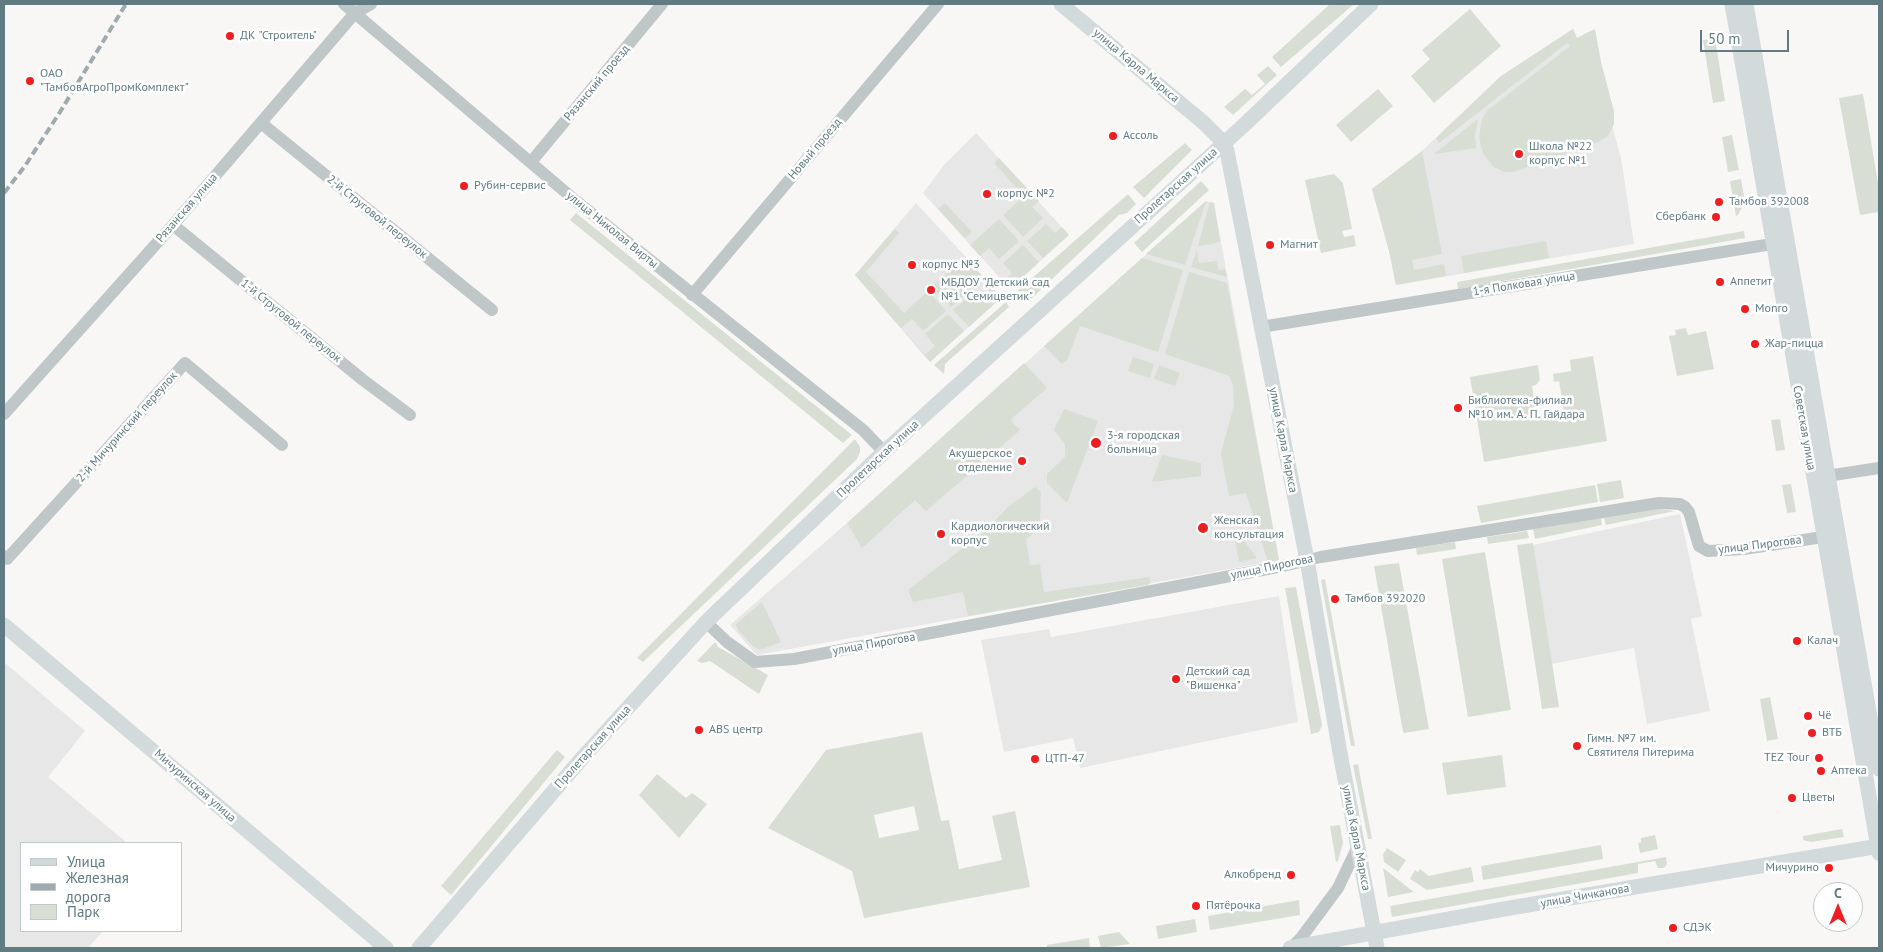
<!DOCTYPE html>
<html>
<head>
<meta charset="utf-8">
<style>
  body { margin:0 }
  #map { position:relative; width:1883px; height:952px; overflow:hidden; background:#f8f7f5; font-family:"PT Sans",sans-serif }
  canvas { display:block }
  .frame { position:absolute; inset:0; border:5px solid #617b82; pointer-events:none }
  .legend { position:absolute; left:20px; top:842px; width:162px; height:90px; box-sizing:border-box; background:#fff; border:1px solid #c0cacd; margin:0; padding:6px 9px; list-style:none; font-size:15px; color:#617b82 }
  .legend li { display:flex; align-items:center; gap:10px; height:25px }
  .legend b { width:25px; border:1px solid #c0cacd }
  .north { position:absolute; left:1813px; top:882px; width:50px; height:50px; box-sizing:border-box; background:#fff; border:1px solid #c0cacd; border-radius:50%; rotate:0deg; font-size:14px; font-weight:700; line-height:20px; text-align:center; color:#617b82 }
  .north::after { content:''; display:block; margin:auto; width:18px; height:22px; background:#ee1e20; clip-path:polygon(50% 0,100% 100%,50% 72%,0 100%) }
  .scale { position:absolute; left:1700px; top:30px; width:89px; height:22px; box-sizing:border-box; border:2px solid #617b82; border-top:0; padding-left:6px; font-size:15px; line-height:18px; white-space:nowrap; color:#617b82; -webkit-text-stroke:4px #fff; paint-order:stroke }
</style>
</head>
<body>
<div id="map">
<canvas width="1883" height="952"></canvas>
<div class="frame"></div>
<ul class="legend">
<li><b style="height:6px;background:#d2dadc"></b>Улица</li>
<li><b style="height:6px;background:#9fabae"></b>Железная дорога</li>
<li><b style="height:14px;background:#d9ded4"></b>Парк</li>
</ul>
<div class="north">С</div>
<div class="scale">50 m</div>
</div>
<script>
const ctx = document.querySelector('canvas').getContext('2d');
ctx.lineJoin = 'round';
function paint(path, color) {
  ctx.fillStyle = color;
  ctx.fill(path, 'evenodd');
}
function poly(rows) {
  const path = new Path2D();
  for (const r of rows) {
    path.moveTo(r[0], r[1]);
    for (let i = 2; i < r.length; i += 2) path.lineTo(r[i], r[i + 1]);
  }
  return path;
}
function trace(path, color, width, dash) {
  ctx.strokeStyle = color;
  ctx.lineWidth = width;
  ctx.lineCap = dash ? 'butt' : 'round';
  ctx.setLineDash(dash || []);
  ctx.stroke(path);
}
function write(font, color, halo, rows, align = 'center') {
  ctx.font = font + ' "PT Sans",sans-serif';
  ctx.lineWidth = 5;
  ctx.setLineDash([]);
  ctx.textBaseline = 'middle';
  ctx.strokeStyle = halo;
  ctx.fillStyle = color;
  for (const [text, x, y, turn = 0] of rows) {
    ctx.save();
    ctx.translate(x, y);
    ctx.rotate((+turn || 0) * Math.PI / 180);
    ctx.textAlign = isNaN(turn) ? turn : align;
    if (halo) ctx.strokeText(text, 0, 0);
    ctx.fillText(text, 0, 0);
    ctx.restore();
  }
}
const built = poly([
  [1573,29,1577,38,1595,29,1613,129,1621,158,1634,244,1396,285,1389,251,1372,189,1422,151,1501,76],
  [976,133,1069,235,1010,289,923,193,944,165],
  [1206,201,1214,203,1279,560,757,655,730,625,847,523],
  [916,203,966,257,1001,298,930,362,855,275],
  [1680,514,1702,616,1691,619,1710,711,1647,724,1634,648,1551,664,1533,545],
  [1279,596,1298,722,1080,768,1073,738,1004,752,981,640,1049,629,1051,637],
  [4,662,85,731,48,777,127,843,21,843,21,931,103,931,88,948,4,948]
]);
const green = poly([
  [1330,4,1354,4,1281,67,1272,57],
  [1470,9,1501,46,1434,103,1411,76,1430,59,1422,50],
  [1573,29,1577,38,1595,29,1601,62,1614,111,1614,124,1608,136,1598,142,1513,172,1504,172,1494,167,1483,154,1479,137,1482,119,1487,111,1570,46,1567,43,1439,143,1436,138,1501,76],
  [1715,38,1725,101,1713,103,1703,40],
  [1268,66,1277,75,1233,115,1224,107,1245,89,1252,95,1265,84,1257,75],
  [1378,89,1393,106,1351,142,1336,125],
  [1863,94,1879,189,1879,212,1860,215,1839,98],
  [1478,119,1475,137,1476,148,1434,154],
  [1732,135,1739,170,1728,172,1722,137],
  [1185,143,1192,150,1144,198,1133,187],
  [1422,151,1442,254,1412,260,1414,270,1444,264,1446,276,1396,285,1389,251,1372,189],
  [999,158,1039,201,1032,207,1043,218,1023,237,1003,215,1024,196,994,163],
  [1334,174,1343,183,1352,229,1342,231,1344,237,1354,235,1356,246,1321,253,1305,180],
  [1741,179,1745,202,1738,215,1736,216,1730,181],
  [1201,181,1209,190,1142,252,1134,243],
  [1128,194,1136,204,1127,213,1119,215,1028,302,1014,294],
  [1206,201,1185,265,1146,254],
  [1210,202,1214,203,1220,241,1214,244,1198,246],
  [945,203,972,232,965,238,938,209],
  [576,213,852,435,843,443,570,220],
  [999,219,1019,241,999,259,989,248,980,256,970,245],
  [1046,224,1055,233,1062,227,1069,235,1043,258,1027,241],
  [895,229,899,233,866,272,904,313,928,291,946,311,923,331,912,319,901,328,925,355,935,346,925,334,948,314,964,331,930,362,855,275],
  [1744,231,1745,238,1458,289,1457,282],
  [1546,241,1549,258,1464,273,1461,256],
  [1023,245,1039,262,1010,289,1003,282,1012,273,1003,263],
  [1197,250,1199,263,1217,261,1218,270,1225,269,1227,277,1191,267],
  [966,257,1001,298,969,327,953,310,975,292,980,298,990,290,978,276,968,284,972,289,951,307,932,287],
  [1142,258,1183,270,1158,352,1080,326,1067,360,1062,364,1044,346],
  [1189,272,1227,283,1279,560,1268,562,1246,493,1229,496,1221,453,1234,405,1233,385,1229,376,1165,354],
  [1006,302,1009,307,945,364,944,374,934,365],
  [1686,328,1688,335,1706,331,1714,369,1677,376,1669,336,1676,335,1675,330],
  [1593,356,1607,441,1484,462,1470,377,1538,365,1540,380,1536,385,1532,386,1537,416,1564,411,1559,381,1554,382,1553,374,1571,371,1570,360],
  [1133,357,1154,364,1150,378,1128,371],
  [1024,363,1047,388,1010,420,1020,430,926,511,915,500,862,548,847,523],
  [1159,365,1180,373,1175,386,1154,379],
  [1064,409,1098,421,1067,503,1047,483,1047,474,1065,457,1065,444,1054,430],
  [1780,419,1785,450,1776,451,1771,420],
  [855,439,860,447,860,452,857,459,643,662,637,658],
  [1162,455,1201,463,1201,476,1152,482],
  [1621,480,1624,498,1600,502,1597,484],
  [1791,484,1796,512,1787,513,1782,485],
  [1595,485,1598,502,1481,523,1477,506],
  [1035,487,1041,492,1040,523,1034,533,1026,539,1030,565,1040,564,1044,592,1150,577,1150,582,1148,585,968,616,963,592,913,602,908,590,984,532,1008,507],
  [1659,509,1675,511,1606,525,1604,518],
  [1601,518,1602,525,1535,539,1533,529],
  [1527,531,1529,538,1488,544,1487,537],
  [1239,539,1244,541,1257,558,1239,562,1235,540],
  [1455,542,1456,549,1417,555,1416,548],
  [1533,543,1559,707,1542,709,1517,545],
  [1485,552,1511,710,1468,717,1442,559],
  [1399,563,1429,729,1404,733,1403,732,1374,566],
  [1325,579,1355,746,1351,746,1321,580],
  [1296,587,1322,725,1319,732,1311,734,1285,588],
  [762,602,781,642,760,650,753,646,738,630,736,624],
  [715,642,718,647,768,675,759,694,710,661,702,663,697,661],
  [1770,697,1778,739,1767,741,1760,699],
  [922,732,941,821,949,820,959,869,1002,860,992,816,1015,811,1030,887,864,918,852,871,768,828,826,750],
  [914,806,919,830,879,838,874,815],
  [557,750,565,757,451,895,441,886],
  [1502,755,1506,787,1447,795,1442,763],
  [1358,764,1372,839,1368,839,1353,765],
  [657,774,686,798,692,793,707,804,679,838,639,795],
  [1340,825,1343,843,1338,861,1336,862,1330,826],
  [1842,829,1844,837,1811,842,1803,840,1803,836],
  [1655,835,1658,849,1640,853,1638,843,1641,842,1641,838],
  [1601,845,1603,859,1483,880,1481,866],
  [1387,848,1406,860,1398,872,1384,862,1383,854],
  [1666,857,1667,864,1664,868,1658,868,1655,861,1638,864,1638,873,1392,917,1390,906],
  [1471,867,1474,882,1427,890,1410,879,1415,870,1418,872,1420,869,1429,876],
  [1383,868,1414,892,1388,897],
  [1299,900,1300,915,1210,930,1208,916],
  [1195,919,1197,932,1158,939,1156,926],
  [1119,932,1130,944,1101,948,1098,936],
  [1089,938,1090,948,1047,948,1047,945]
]);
const minor = poly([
  [344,4,576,201,863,430,884,452],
  [261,123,492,310],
  [531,162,662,4],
  [173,225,363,380,410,415],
  [692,295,938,4],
  [1261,327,1772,244],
  [4,414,173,225,355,13,371,4],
  [1827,476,1879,468],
  [4,556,7,559,185,363,282,445],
  [706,622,727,642,755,662,794,659,1283,566,1321,557,1659,503,1680,504,1685,507,1689,512,1699,546,1708,551,1744,549,1823,537],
  [1291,948,1301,938,1338,888,1358,846]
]);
const major = poly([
  [1061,4,1204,123,1224,143,1227,151,1307,560,1340,753,1377,948],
  [1732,4,1879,853],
  [1746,4,1879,769],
  [4,625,386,948],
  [419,948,583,757,706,622,884,452,1243,126,1371,4],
  [1290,948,1504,909,1879,846]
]);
const rail = poly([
  [4,193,25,166,60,112,126,4]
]);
const markers = [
  [230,36,5,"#ee1e20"],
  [30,81,5,"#ee1e20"],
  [1113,136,5,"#ee1e20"],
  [1519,154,5,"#ee1e20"],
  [464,186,5,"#ee1e20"],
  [987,194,5,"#ee1e20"],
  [1719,202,5,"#ee1e20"],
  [1716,217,5,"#ee1e20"],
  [1270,245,5,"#ee1e20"],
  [912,265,5,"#ee1e20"],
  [1720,282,5,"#ee1e20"],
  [931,290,5,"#ee1e20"],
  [1745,309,5,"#ee1e20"],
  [1755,344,5,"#ee1e20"],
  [1458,408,5,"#ee1e20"],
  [1096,443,6,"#ee1e20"],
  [1022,461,5,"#ee1e20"],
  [1203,528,6,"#ee1e20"],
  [941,534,5,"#ee1e20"],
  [1335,599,5,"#ee1e20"],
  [1797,641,5,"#ee1e20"],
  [1176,679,5,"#ee1e20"],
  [1808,716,5,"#ee1e20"],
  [699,730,5,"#ee1e20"],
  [1812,733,5,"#ee1e20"],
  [1577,746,5,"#ee1e20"],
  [1819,758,5,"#ee1e20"],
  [1035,759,5,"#ee1e20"],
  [1821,771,5,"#ee1e20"],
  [1792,798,5,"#ee1e20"],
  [1829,868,5,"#ee1e20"],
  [1291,875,5,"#ee1e20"],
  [1196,906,5,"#ee1e20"],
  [1673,928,5,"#ee1e20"]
];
const poiNames = [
  ["ДК \"Строитель\"",240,36],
  ["ОАО",40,74],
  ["\"ТамбовАгроПромКомплект\"",40,88],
  ["Ассоль",1123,136],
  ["Школа №22",1529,147],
  ["корпус №1",1529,161],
  ["Рубин-сервис",474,186],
  ["корпус №2",997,194],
  ["Тамбов 392008",1729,202],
  ["Сбербанк",1706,217,"right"],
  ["Магнит",1280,245],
  ["корпус №3",922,265],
  ["Аппетит",1730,282],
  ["МБДОУ \"Детский сад",941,283],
  ["№1 \"Семицветик\"",941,297],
  ["Monro",1755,309],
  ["Жар-пицца",1765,344],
  ["Библиотека-филиал",1468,401],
  ["№10 им. А. П. Гайдара",1468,415],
  ["3-я городская",1107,436],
  ["больница",1107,450],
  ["Акушерское",1012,454,"right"],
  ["отделение",1012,468,"right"],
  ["Женская",1214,521],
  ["консультация",1214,535],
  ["Кардиологический",951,527],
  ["корпус",951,541],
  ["Тамбов 392020",1345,599],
  ["Калач",1807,641],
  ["Детский сад",1186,672],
  ["\"Вишенка\"",1186,686],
  ["Чё",1818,716],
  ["ABS центр",709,730],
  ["ВТБ",1822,733],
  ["Гимн. №7 им.",1587,739],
  ["Святителя Питерима",1587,753],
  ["TEZ Tour",1809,758,"right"],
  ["ЦТП-47",1045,759],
  ["Аптека",1831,771],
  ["Цветы",1802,798],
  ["Мичурино",1819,868,"right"],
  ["Алкобренд",1281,875,"right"],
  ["Пятёрочка",1206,906],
  ["СДЭК",1683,928]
];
const streetNames = [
  ["улица Карла Маркса",1136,66,40],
  ["Рязанский проезд",597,83,-50],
  ["Новый проезд",815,149,-50],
  ["Пролетарская улица",1176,186,-42],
  ["Рязанская улица",187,208,-49],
  ["2-й Струговой переулок",377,217,39],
  ["улица Николая Вирты",612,230,39],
  ["1-я Полковая улица",1524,284,-9],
  ["1-й Струговой переулок",291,321,39],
  ["2-й Мичуринский переулок",127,427,-48],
  ["Советская улица",1804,428,80],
  ["улица Карла Маркса",1283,440,79],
  ["Пролетарская улица",878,459,-43],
  ["улица Пирогова",1760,545,-7],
  ["улица Пирогова",1272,567,-12],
  ["улица Пирогова",874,644,-10],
  ["Пролетарская улица",593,747,-48],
  ["Мичуринская улица",195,786,41],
  ["улица Карла Маркса",1356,838,79],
  ["улица Чичканова",1585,896,-10]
];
paint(built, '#e6e7e6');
paint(green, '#d9ded4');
trace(minor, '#c0c7c9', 12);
trace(major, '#d2dadc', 15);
trace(rail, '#9fabae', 4, [8, 4]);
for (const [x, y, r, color] of markers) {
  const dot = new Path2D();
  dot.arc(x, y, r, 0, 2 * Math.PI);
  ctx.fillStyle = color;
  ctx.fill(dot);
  trace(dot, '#fff', 2);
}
write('12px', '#617b82', '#fff', poiNames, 'left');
write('12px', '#617b82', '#fff', streetNames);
</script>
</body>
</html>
